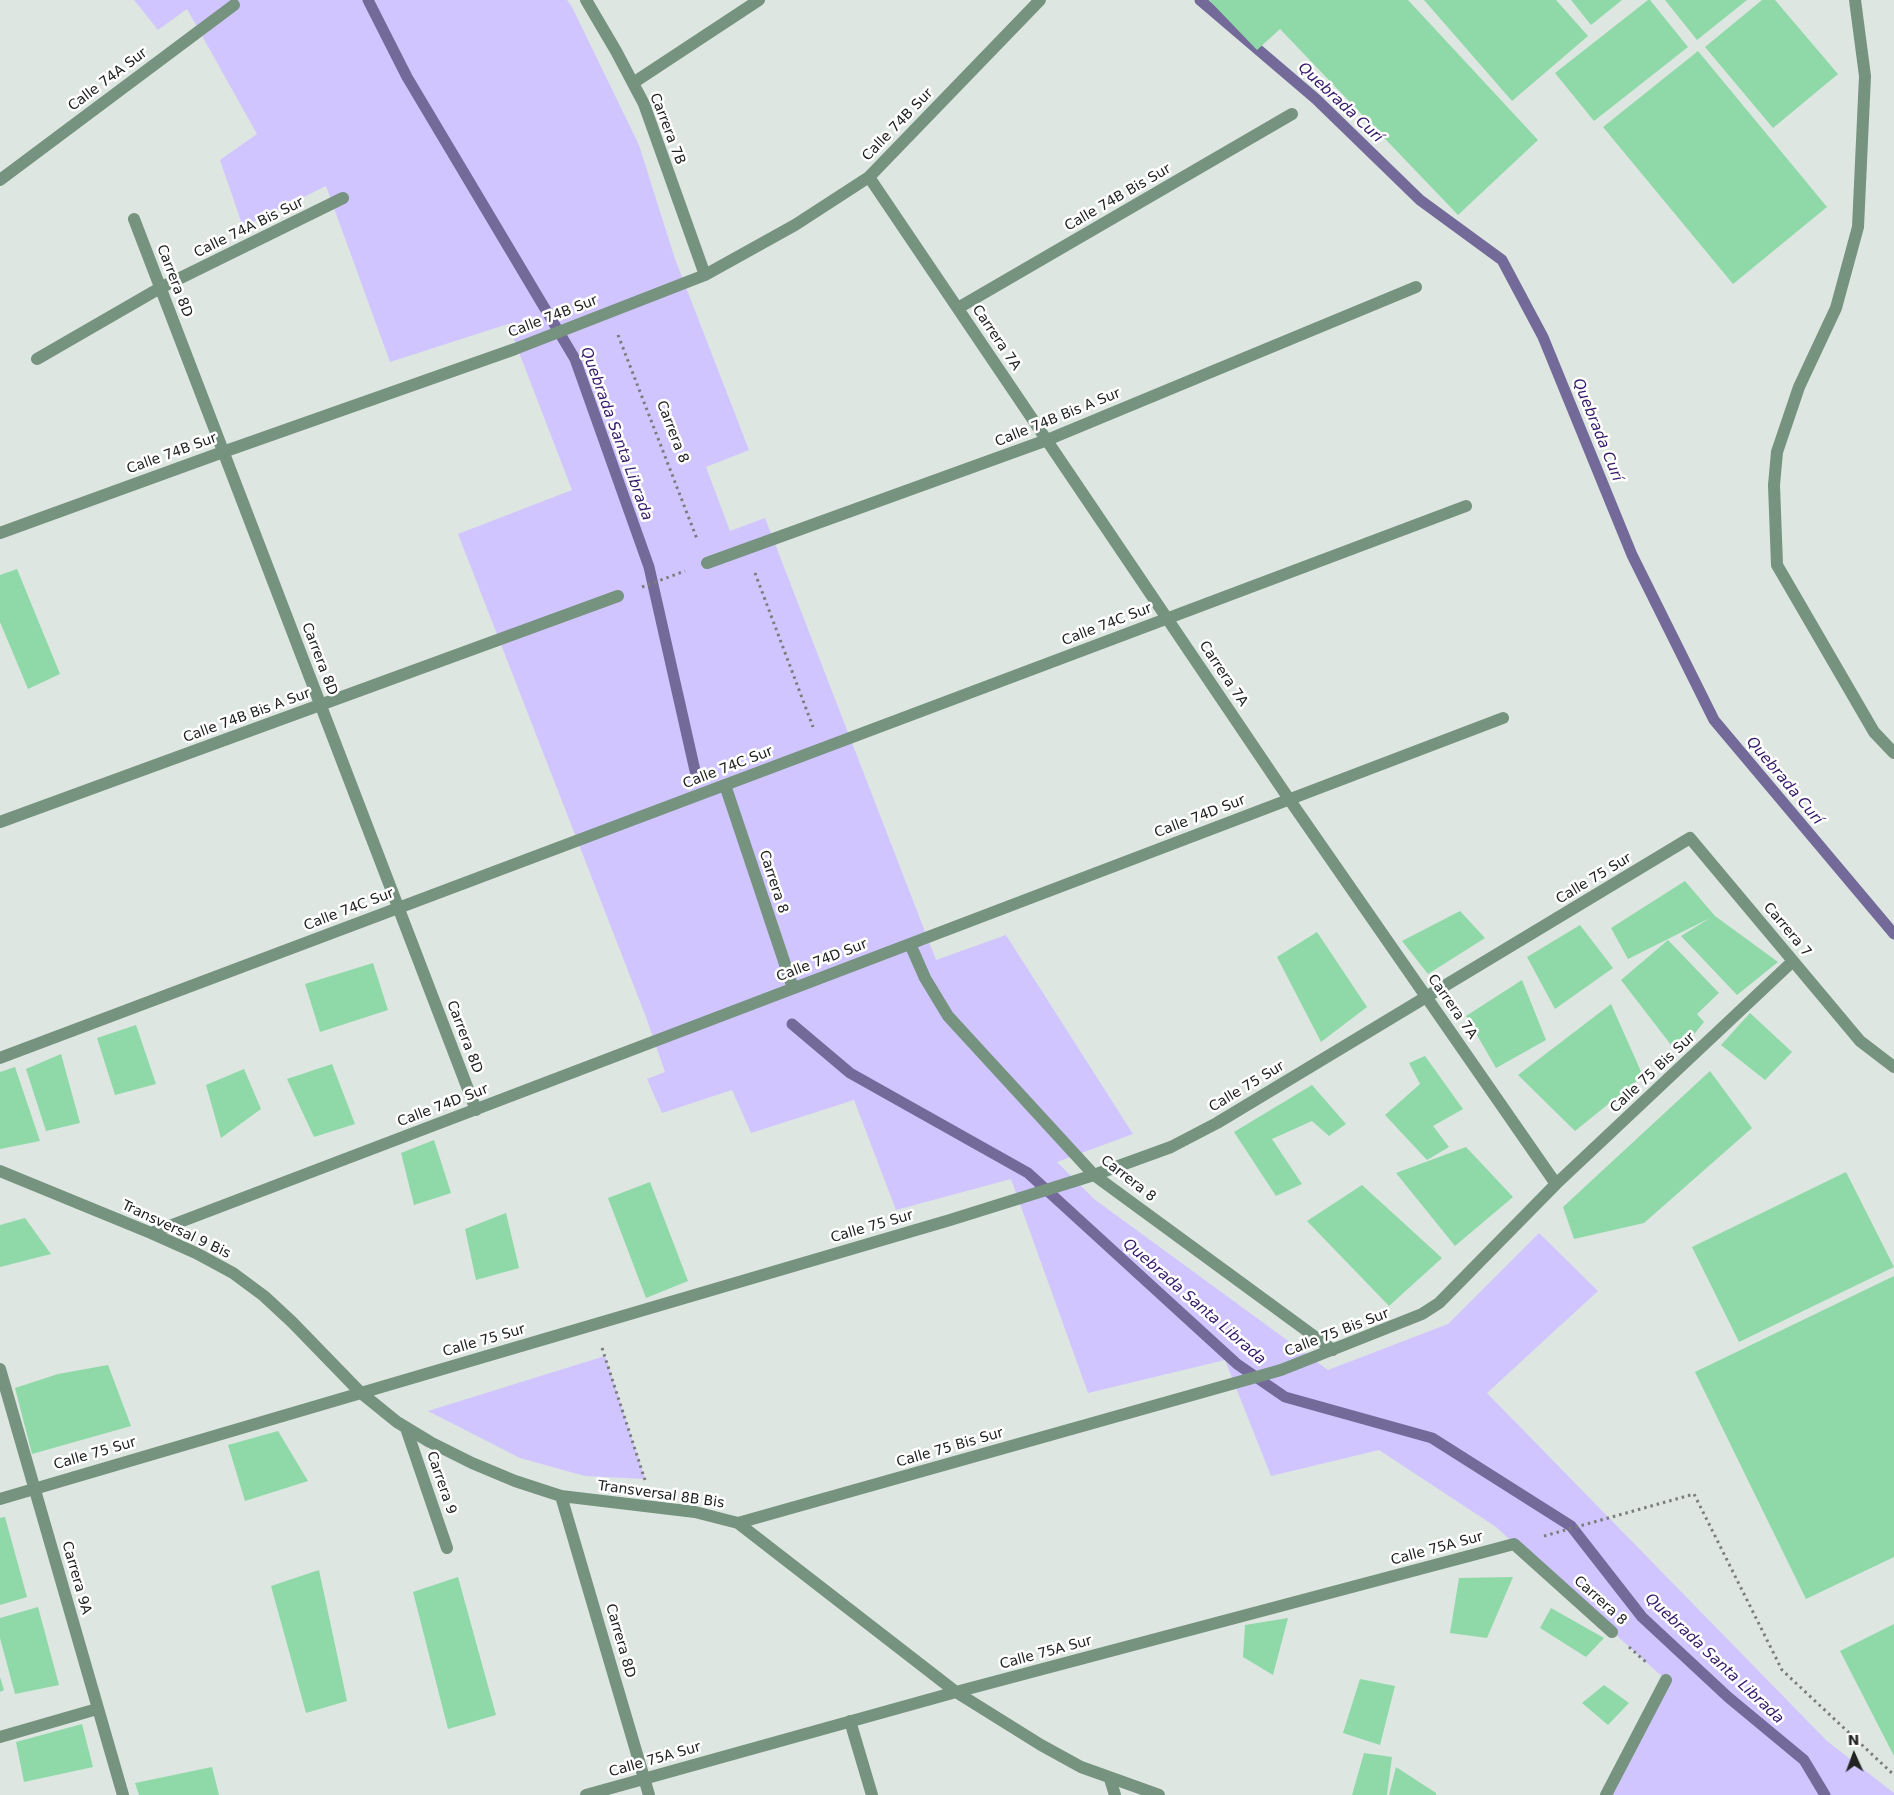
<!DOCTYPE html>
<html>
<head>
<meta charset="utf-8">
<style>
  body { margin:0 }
  #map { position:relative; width:1894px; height:1795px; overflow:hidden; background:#dde6e0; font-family:"DejaVu Sans",sans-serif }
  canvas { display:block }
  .north { position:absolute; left:1829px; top:1730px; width:50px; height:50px; -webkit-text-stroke:4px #fff; paint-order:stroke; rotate:358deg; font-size:14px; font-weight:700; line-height:20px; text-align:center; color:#202321 }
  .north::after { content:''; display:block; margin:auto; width:18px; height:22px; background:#202321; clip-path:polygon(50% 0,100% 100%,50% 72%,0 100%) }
</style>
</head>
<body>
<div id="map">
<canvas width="1894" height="1795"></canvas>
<div class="north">N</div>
</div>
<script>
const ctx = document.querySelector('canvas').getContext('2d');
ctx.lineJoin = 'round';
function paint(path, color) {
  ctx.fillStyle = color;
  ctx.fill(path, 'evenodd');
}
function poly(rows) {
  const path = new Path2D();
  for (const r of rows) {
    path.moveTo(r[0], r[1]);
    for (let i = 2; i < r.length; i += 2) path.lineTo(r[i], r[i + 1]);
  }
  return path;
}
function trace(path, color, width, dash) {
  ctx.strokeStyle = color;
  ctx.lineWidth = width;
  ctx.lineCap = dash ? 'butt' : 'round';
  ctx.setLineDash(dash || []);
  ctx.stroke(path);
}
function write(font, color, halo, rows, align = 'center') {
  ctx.font = font + ' "DejaVu Sans",sans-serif';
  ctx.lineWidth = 5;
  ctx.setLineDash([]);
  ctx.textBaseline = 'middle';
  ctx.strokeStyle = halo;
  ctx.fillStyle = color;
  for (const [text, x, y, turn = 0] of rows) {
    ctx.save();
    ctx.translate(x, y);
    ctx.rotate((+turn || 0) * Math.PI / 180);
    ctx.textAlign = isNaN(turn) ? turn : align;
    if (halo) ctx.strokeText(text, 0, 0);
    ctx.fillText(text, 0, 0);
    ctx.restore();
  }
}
const green = poly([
  [134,0,567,0,572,7,639,145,675,259,749,450,706,467,730,531,765,518,936,960,1006,935,1133,1134,1057,1162,1094,1199,1328,1370,1448,1324,1539,1233,1598,1291,1487,1393,1827,1741,1894,1793,1894,1795,1606,1795,1666,1680,1496,1527,1379,1450,1271,1476,1225,1360,1088,1393,1011,1179,896,1210,854,1100,751,1133,732,1090,662,1113,647,1079,665,1072,646,1017,458,534,572,490,508,324,390,362,326,186,243,227,220,160,257,134,187,9,158,30],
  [605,1356,645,1479,585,1476,520,1458,428,1411]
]);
const stream = poly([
  [368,0,407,77,575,359,649,567,696,775],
  [1200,0,1316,99,1420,200,1502,260,1543,337,1632,555,1714,720,1894,934],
  [792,1024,850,1073,1028,1173,1237,1364,1285,1397,1432,1438,1571,1526,1642,1617,1728,1697,1804,1760,1825,1795]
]);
const building = poly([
  [1209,0,1408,0,1538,140,1458,215,1280,29,1257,50],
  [1424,0,1556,0,1588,36,1512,101],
  [1571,0,1622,0,1591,25],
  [1648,0,1650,0,1688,47,1594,121,1555,73],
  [1665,0,1747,0,1697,40],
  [1762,0,1775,0,1838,74,1773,128,1705,47],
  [1698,51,1827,207,1733,284,1603,127],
  [17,569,60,674,28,689,0,622,0,575],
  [1685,881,1715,916,1778,962,1737,995,1681,936,1710,918,1628,959,1611,928],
  [1460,911,1485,938,1428,974,1402,941],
  [1580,925,1613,968,1555,1009,1527,957],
  [1317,932,1367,1007,1321,1042,1277,957],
  [1668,940,1719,993,1697,1014,1704,1022,1678,1054,1621,980],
  [373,963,388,1010,320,1032,305,984],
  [1522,980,1546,1040,1496,1068,1466,1016],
  [1611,1004,1643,1076,1575,1131,1518,1075],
  [1750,1013,1792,1052,1765,1080,1721,1045],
  [136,1025,156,1084,115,1095,97,1038],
  [61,1054,80,1123,46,1131,26,1069],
  [1425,1056,1463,1109,1433,1126,1449,1147,1427,1160,1385,1115,1420,1084,1409,1063],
  [332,1064,355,1124,314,1137,287,1079],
  [15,1067,40,1141,0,1149,0,1072],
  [244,1069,261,1109,221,1138,206,1085],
  [1710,1071,1752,1128,1644,1223,1574,1239,1563,1207],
  [1312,1085,1346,1124,1329,1136,1312,1121,1272,1139,1302,1184,1276,1196,1234,1132],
  [434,1140,451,1193,414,1205,401,1153],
  [1466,1147,1513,1197,1455,1246,1396,1173],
  [1846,1172,1894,1267,1739,1342,1692,1247],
  [650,1182,688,1281,646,1298,608,1198],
  [1362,1185,1442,1258,1389,1306,1307,1221],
  [506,1213,519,1268,476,1280,465,1229],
  [25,1218,51,1254,0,1267,0,1225],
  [1894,1276,1894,1557,1806,1599,1695,1372],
  [108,1365,131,1426,32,1454,15,1388,58,1374],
  [278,1431,308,1481,245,1501,228,1445],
  [5,1517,27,1597,0,1605,0,1518],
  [319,1570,347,1701,306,1713,271,1586],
  [458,1577,496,1715,448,1729,413,1592],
  [1513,1577,1487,1638,1450,1633,1459,1578],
  [38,1607,59,1685,15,1694,0,1638,0,1618],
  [1551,1608,1604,1638,1586,1657,1540,1628],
  [1288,1618,1273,1675,1243,1657,1245,1625],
  [1894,1624,1894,1756,1840,1651],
  [0,1677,4,1690,0,1692],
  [1360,1679,1395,1686,1380,1745,1343,1733],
  [1604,1685,1629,1703,1608,1725,1582,1703],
  [82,1724,93,1767,24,1782,16,1742],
  [1364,1753,1392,1757,1387,1795,1352,1795],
  [212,1767,219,1795,139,1795,135,1783],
  [1396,1767,1436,1793,1436,1795,1389,1795]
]);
const path = poly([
  [618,335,697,539],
  [755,573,813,727],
  [642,587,685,571],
  [602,1348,645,1480],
  [1544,1536,1694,1494,1782,1670,1894,1775],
  [1629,1647,1647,1663]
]);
const minor = poly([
  [586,0,616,51,644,104,705,275],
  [1855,0,1865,76,1858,227,1836,308,1799,387,1777,452,1774,485,1777,565,1874,732,1894,753],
  [633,83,759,0],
  [869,177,1289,799,1556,1184],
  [0,180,234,5],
  [134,219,476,1110],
  [958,308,1292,114],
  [37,359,160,288,343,198],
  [0,533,223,452,515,349,705,275,795,225,869,177,1040,0],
  [707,563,1047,440,1416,287],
  [725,785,793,988],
  [0,822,618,596],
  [910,944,925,978,948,1016,1094,1175,1333,1350],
  [0,1058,1466,506],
  [0,1171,151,1233,196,1253,233,1273,264,1296,292,1322,360,1392,397,1422,430,1442,472,1463,515,1481,561,1496,695,1512,738,1523,956,1692,1041,1745,1081,1767,1159,1795],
  [151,1233,1503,718],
  [0,1369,123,1795],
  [406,1428,447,1548],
  [561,1496,649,1795],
  [0,1499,950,1220,1094,1175,1171,1147,1217,1123,1690,838,1860,1041,1894,1067],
  [738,1523,1281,1370,1422,1314,1439,1303,1556,1184,1793,961],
  [850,1721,872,1795],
  [0,1737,97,1709],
  [1110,1779,1115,1795],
  [586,1795,956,1692,1514,1544,1612,1632],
  [1606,1795,1666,1680]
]);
const streetNames = [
  ["Calle 74A Sur",108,80,-37],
  ["Calle 74B Sur",898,125,-46],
  ["Carrera 7B",667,129,69],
  ["Calle 74B Bis Sur",1118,198,-30],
  ["Calle 74A Bis Sur",249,228,-26],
  ["Carrera 8D",174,281,69],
  ["Calle 74B Sur",553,317,-21],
  ["Carrera 7A",996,338,56],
  ["Calle 74B Bis A Sur",1058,418,-22],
  ["Carrera 8",672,432,69],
  ["Calle 74B Sur",172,454,-20],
  ["Calle 74C Sur",1107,625,-21],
  ["Carrera 8D",319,659,69],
  ["Carrera 7A",1223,674,56],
  ["Calle 74B Bis A Sur",247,716,-20],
  ["Calle 74C Sur",728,768,-21],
  ["Calle 74D Sur",1200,817,-21],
  ["Calle 75 Sur",1594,879,-31],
  ["Carrera 8",773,882,72],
  ["Calle 74C Sur",349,910,-21],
  ["Carrera 7",1787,930,50],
  ["Calle 74D Sur",822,961,-21],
  ["Carrera 7A",1452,1007,55],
  ["Carrera 8D",464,1037,69],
  ["Calle 75 Bis Sur",1653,1073,-43],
  ["Calle 75 Sur",1247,1087,-31],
  ["Calle 74D Sur",443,1106,-21],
  ["Carrera 8",1128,1179,38],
  ["Calle 75 Sur",872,1227,-16],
  ["Transversal 9 Bis",176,1230,25],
  ["Calle 75 Bis Sur",1337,1333,-21],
  ["Calle 75 Sur",484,1341,-16],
  ["Calle 75 Bis Sur",950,1448,-16],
  ["Calle 75 Sur",95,1454,-16],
  ["Carrera 9",441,1483,71],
  ["Transversal 8B Bis",661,1495,8],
  ["Calle 75A Sur",1437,1549,-15],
  ["Carrera 9A",76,1578,74],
  ["Carrera 8",1600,1601,42],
  ["Carrera 8D",620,1641,74],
  ["Calle 75A Sur",1046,1653,-15],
  ["Calle 75A Sur",655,1760,-16]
];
const waterNames = [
  ["Quebrada Curí",1340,103,43],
  ["Quebrada Curí",1597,430,68],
  ["Quebrada Santa Librada",616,434,70],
  ["Quebrada Curí",1784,781,50],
  ["Quebrada Santa Librada",1194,1302,41],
  ["Quebrada Santa Librada",1714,1659,43]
];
paint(green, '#d0c5ff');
trace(stream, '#736a99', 11);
paint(building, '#8fd9a9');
trace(path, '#797e7b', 3, [2.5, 4]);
trace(minor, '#75937e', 12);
write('14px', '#202321', '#fff', streetNames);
write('italic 15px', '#341869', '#fff', waterNames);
</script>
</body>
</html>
